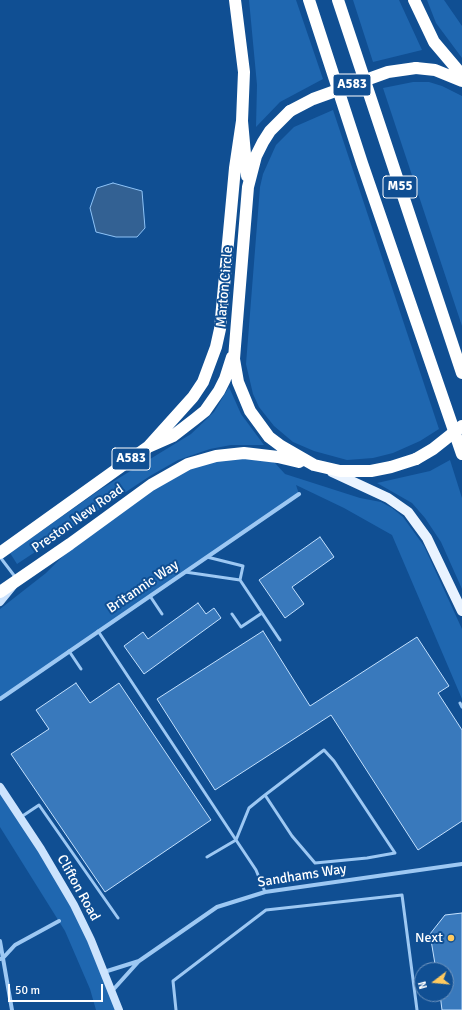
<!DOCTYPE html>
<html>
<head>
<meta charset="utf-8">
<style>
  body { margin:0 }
  #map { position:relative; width:462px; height:1010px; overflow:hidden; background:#104f93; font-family:Signika,sans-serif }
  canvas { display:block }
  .north { position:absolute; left:414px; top:962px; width:40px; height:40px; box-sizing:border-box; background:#104f93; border:1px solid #7095be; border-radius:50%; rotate:254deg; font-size:11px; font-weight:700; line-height:16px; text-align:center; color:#fff }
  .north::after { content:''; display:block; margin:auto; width:14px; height:18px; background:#ffca5f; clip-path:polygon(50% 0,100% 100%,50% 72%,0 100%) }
  .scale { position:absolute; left:8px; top:984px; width:95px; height:18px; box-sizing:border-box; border:2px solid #fff; border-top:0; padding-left:5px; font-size:12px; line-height:14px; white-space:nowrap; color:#fff; -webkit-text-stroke:3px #104f93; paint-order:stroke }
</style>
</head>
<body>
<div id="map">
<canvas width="462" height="1010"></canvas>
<div class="north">N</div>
<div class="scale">50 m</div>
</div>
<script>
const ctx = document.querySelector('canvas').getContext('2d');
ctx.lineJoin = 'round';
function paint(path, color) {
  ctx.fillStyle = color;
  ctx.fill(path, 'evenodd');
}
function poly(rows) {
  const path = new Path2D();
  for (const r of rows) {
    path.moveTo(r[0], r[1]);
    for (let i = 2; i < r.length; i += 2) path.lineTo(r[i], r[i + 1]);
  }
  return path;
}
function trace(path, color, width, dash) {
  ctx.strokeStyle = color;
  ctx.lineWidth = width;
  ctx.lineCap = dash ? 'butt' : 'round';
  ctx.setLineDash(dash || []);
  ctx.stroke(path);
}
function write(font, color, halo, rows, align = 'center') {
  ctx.font = font + ' Signika,sans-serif';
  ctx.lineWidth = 4;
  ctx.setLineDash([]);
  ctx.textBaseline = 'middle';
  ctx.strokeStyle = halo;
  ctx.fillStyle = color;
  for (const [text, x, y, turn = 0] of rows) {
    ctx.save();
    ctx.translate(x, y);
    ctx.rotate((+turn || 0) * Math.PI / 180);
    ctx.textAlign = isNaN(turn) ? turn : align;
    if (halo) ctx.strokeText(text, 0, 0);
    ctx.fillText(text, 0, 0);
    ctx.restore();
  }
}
const green = poly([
  [249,0,296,0,323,79,280,102,256,127,257,85],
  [353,0,399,0,422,50,373,62],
  [427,0,444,0,462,26,462,58,436,23],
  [413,82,429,82,442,86,462,96,462,326,383,88],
  [333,110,439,429,420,441,393,453,373,458,347,460,314,451,293,442,274,426,259,407,253,394,246,364,260,187,263,174,276,145,294,127],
  [229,387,241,414,264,445,231,445,210,449,178,460,150,476,17,564,10,553,101,489,191,434,214,412],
  [244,453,275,463,285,474,360,498,381,502,392,508,403,517,424,546,462,629,462,699,392,535,344,508,296,485,299,494,0,698,0,609,46,573,63,556,174,471],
  [450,460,462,498,462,589,441,542,425,518,412,503,377,483,430,471],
  [0,787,74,905,119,1010,96,1010,90,989,65,931,0,827]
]);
const water = poly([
  [113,183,142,191,145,228,137,237,116,237,96,232,90,208,97,188,113,183]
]);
const building = poly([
  [320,537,334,557,292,587,304,604,285,618,259,580,320,537],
  [198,603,206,614,214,608,221,618,144,674,124,646,143,632,148,639,198,603],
  [263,631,310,706,417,637,449,686,438,693,462,730,462,821,418,850,331,715,215,790,157,699,263,631],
  [76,683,90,703,119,683,211,820,105,892,11,754,49,729,36,710,76,683],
  [462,913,462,1010,442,1010,440,994,446,994,446,970,436,970,430,934,445,915,462,913]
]);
const lane = poly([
  [0,557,16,578],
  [207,557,243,566,240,580,262,613,241,627,232,614],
  [185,572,240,580],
  [150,596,162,614],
  [262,613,280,640],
  [98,631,236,840,207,857],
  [69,651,81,669],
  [460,703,462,707],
  [21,817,39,805,118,918],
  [265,892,256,870,236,840,249,808,265,795,324,750,334,761,395,853,367,858,315,863,292,836,265,795],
  [176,1010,173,981,266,910,402,895,417,1010]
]);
const street = poly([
  [0,699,299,494],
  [0,941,12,1010],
  [0,959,3,958,15,945,59,921],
  [104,972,139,961],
  [112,991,139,961,217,907,265,892,462,864]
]);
const secondary = poly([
  [0,602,13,586],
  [0,787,41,849,74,905,91,940,119,1010]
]);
const primary = poly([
  [332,472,388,498,408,512,427,538,462,611]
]);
const highway = poly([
  [235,0,244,72,242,121,247,176],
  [309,0,362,163,462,454],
  [338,0,462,373],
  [414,0,434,42,462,75],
  [416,68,435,70,462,81],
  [290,111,270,131,263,142,256,156,248,187,235,346,234,359,238,382,250,411,269,437,281,446,314,465,340,471,371,471,391,467,416,459],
  [148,447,193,397,203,382,216,347,220,329,235,168,242,121],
  [0,553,148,447,173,436,195,419,205,411,219,391,225,379,232,357],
  [0,592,70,544,151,485,188,464,216,456,244,453,278,457,299,462]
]);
const highwayBridge = poly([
  [290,111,313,99,388,72,416,68],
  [416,459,433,449,462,426]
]);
const markers = [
  [451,938,4,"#ffca5f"]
];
const shields = [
  [352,85,38],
  [400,187,34],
  [131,459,38]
];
const shieldNames = [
  ["A583",352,85],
  ["M55",400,187],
  ["A583",131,459]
];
const streetNames = [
  ["Marton Circle",225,287,-85],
  ["Preston New Road",78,519,-35],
  ["Britannic Way",143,587,-34],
  ["Sandhams Way",302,876,-9],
  ["Clifton Road",78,888,61]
];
const poiNames = [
  ["Next",443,938]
];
paint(green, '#1f67b0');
paint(water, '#336193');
trace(water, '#8ec3f7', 1);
paint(building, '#3979bc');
trace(building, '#c4e1fe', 1);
trace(lane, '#9dc8f3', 3);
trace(street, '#9dc8f3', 4);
trace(secondary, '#cce3fd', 8);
trace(primary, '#e9f3ff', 10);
trace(highway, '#fff', 12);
trace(highwayBridge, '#fff', 12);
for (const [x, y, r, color] of markers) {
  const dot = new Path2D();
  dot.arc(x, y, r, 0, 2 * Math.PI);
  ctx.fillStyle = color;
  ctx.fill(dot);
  trace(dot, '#104f93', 1.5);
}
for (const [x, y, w] of shields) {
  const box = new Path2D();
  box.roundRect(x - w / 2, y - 11, w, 22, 3);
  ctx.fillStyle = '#104f93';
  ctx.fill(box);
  trace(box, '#fff', 1);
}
write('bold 13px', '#fff', null, shieldNames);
write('14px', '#fff', '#104f93', streetNames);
write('14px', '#fff', '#104f93', poiNames, 'right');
</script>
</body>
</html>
